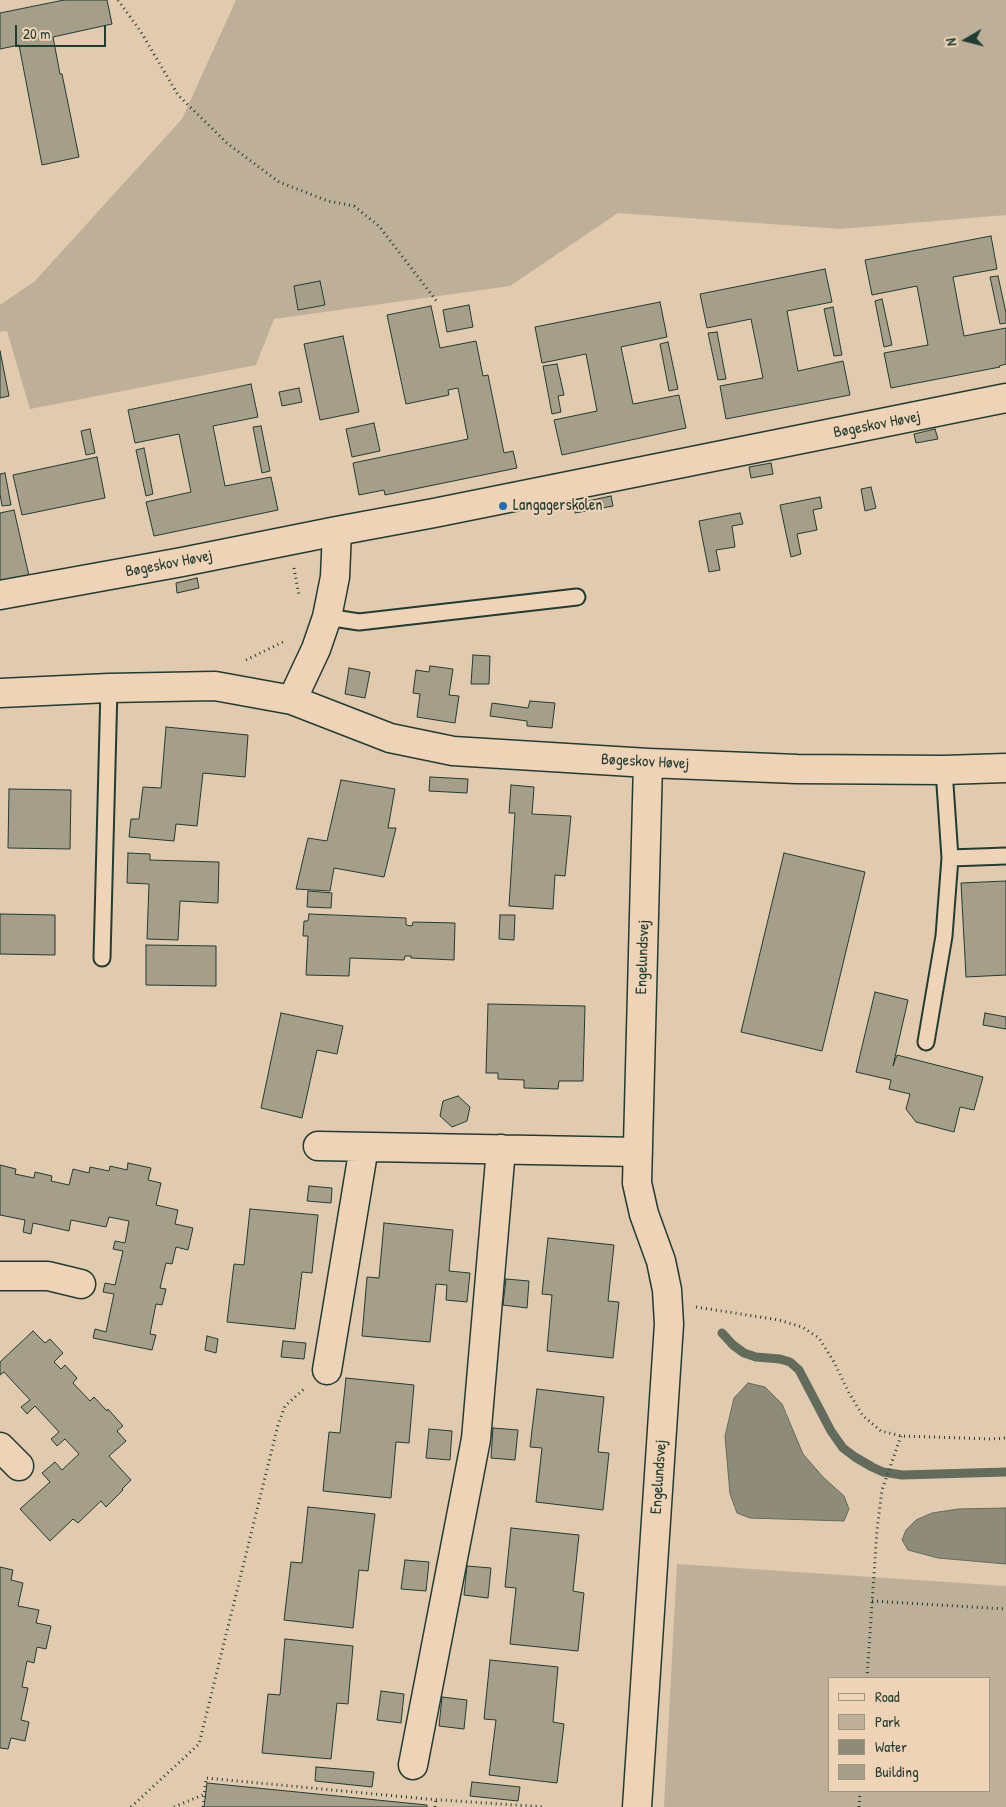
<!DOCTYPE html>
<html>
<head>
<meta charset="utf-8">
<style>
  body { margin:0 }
  #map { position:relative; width:1006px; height:1807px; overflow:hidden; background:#e2caae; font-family:"Patrick Hand",sans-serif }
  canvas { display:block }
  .legend { position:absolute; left:828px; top:1677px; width:162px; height:115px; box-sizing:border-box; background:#efd3b6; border:1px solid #9c9782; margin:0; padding:6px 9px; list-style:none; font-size:15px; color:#1f3d34 }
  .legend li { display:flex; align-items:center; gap:10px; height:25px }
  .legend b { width:25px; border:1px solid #9c9782 }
  .north { position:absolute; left:941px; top:15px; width:50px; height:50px; -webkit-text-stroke:4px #efd3b6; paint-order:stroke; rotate:262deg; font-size:14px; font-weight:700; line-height:20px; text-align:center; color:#1f3d34 }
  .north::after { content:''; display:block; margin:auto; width:18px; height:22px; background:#1f3d34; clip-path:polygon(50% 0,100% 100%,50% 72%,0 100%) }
  .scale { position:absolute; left:15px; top:25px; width:91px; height:22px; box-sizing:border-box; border:2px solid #1f3d34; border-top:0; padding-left:6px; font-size:15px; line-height:18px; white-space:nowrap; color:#1f3d34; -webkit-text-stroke:4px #efd3b6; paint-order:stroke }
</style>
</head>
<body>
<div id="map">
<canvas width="1006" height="1807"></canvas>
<ul class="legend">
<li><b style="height:6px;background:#efd3b6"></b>Road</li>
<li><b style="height:14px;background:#beaf98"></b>Park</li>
<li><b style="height:14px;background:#8e8c78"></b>Water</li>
<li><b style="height:14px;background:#a59e89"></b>Building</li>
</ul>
<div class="north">N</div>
<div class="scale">20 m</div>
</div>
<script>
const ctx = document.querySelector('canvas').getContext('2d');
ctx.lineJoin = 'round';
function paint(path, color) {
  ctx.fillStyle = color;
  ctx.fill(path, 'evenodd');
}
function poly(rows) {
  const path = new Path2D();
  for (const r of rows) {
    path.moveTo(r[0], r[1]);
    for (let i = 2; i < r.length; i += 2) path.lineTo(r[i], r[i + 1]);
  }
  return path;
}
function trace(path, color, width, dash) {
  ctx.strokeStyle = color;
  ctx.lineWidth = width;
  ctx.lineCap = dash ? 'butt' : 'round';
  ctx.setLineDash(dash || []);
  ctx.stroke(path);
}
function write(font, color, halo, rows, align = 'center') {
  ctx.font = font + ' "Patrick Hand",sans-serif';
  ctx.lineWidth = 4;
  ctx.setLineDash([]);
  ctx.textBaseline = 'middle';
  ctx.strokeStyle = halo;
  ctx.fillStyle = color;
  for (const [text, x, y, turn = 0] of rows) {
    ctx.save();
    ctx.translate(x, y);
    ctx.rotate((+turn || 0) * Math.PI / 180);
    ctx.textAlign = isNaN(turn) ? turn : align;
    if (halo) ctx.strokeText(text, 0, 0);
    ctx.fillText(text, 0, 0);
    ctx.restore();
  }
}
const green = poly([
  [236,0,1006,0,1006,215,840,229,618,213,510,286,274,319,256,365,30,409,7,331,0,332,0,305,35,281,182,119],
  [677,1564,1006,1586,1006,1807,664,1807],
  [990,1678,990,1791,830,1791,830,1678]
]);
const water = poly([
  [748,1383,765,1387,782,1404,803,1454,823,1477,844,1496,849,1509,844,1521,750,1518,737,1513,730,1494,725,1436,734,1398,748,1383],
  [1006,1508,1006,1564,938,1558,908,1550,902,1540,906,1530,916,1520,932,1513,958,1509,1006,1508]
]);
const stream = poly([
  [722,1333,733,1345,744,1353,756,1357,780,1359,790,1362,799,1370,831,1431,843,1448,855,1457,872,1467,883,1472,902,1475,1006,1472]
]);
const building = poly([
  [64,0,107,0,112,24,53,37,60,74,62,74,79,157,42,165,19,45,0,49,0,13,64,0],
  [991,236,997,269,953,277,964,336,1006,328,1006,364,999,366,1000,367,891,388,884,353,928,345,917,286,872,295,865,260,991,236],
  [825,269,832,302,787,311,798,371,843,361,850,395,726,419,720,386,763,378,751,319,707,328,700,294,825,269],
  [998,276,1006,313,1006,323,1000,324,990,277,998,276],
  [320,281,325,305,298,310,294,286,320,281],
  [882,299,892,345,884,347,875,301,882,299],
  [660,302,667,337,621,347,633,404,679,395,686,428,562,455,554,420,597,411,586,354,542,363,535,327,660,302],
  [469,305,473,327,447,332,443,310,469,305],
  [431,306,440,348,476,341,483,376,488,375,504,453,513,451,517,468,385,495,384,490,359,495,353,463,468,439,458,388,448,390,449,395,406,404,387,315,431,306],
  [833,307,842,355,834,356,824,309,833,307],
  [717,332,726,379,718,380,708,333,717,332],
  [343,336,359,412,320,420,304,344,343,336],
  [668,342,678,389,669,391,660,344,668,342],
  [0,351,9,396,0,398,0,351],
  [557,364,564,395,558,396,561,412,552,414,543,366,557,364],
  [251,384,258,417,213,426,225,486,271,477,278,510,154,536,146,502,191,492,179,434,135,443,128,410,251,384],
  [299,388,302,402,282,406,279,392,299,388],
  [374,423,380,451,352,457,346,429,374,423],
  [261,426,270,471,262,473,253,427,261,426],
  [90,429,95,453,86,455,81,431,90,429],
  [935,429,938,439,916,443,914,434,935,429],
  [144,448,153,494,146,496,136,450,144,448],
  [97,457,105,498,22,515,13,475,97,457],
  [771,463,773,474,751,478,749,467,771,463],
  [5,473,11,505,2,506,0,494,0,474,5,473],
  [871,487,876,508,865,511,861,489,871,487],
  [611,496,613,506,575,513,573,504,611,496],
  [820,497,822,508,813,510,817,530,797,534,801,554,791,557,780,505,820,497],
  [14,510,32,589,0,596,0,513,14,510],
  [740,513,743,524,732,526,735,547,716,550,720,570,709,572,699,521,740,513],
  [197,578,199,588,177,593,176,583,197,578],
  [473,655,490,656,489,684,471,684,473,655],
  [430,666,453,669,449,695,459,696,455,723,417,717,420,694,413,693,416,670,429,672,430,666],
  [349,668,370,672,365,698,345,694,349,668],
  [530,701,555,703,552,728,527,726,527,721,490,716,492,703,528,708,530,701],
  [166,727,248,735,245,777,203,773,197,826,176,824,174,841,129,837,131,819,139,819,143,787,161,788,166,727],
  [430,777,468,779,467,793,429,791,430,777],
  [341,780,395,789,388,828,396,828,384,877,334,868,330,891,296,889,308,838,327,841,341,780],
  [511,785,534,787,532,814,571,816,565,876,555,875,553,909,509,906,515,813,509,813,511,785],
  [9,789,71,790,70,849,8,848,9,789],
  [128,853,150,854,150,860,219,862,218,903,180,901,178,940,147,939,149,884,127,883,128,853],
  [784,853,865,872,822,1051,741,1032,784,853],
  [1006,881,1006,975,966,977,961,883,1006,881],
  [308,891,332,893,331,908,307,907,308,891],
  [0,914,55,915,55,955,0,954,0,914],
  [309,914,406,918,406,925,412,926,413,922,455,923,454,960,411,958,411,956,405,956,404,960,350,958,349,976,306,975,308,936,303,936,304,921,308,921,309,914],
  [500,915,515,915,514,940,499,939,500,915],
  [146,945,216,946,216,986,146,985,146,945],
  [875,992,908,1000,893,1066,897,1055,983,1077,974,1110,960,1107,954,1132,916,1122,906,1109,910,1094,889,1089,891,1080,856,1072,875,992],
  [488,1004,585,1006,583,1081,559,1081,558,1089,524,1088,524,1080,498,1079,498,1073,486,1073,488,1004],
  [281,1013,343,1026,337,1054,317,1050,302,1118,261,1108,281,1013],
  [985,1013,1006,1017,1006,1029,983,1025,985,1013],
  [458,1096,470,1107,467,1121,452,1127,440,1116,443,1101,458,1096],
  [128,1163,151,1168,148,1180,161,1183,156,1205,178,1210,175,1224,193,1228,188,1250,176,1247,172,1264,166,1263,160,1288,166,1289,162,1305,156,1304,150,1334,156,1335,152,1350,93,1338,95,1329,106,1332,114,1294,103,1292,105,1283,115,1285,123,1251,113,1249,115,1241,125,1243,129,1221,109,1217,106,1227,71,1220,69,1231,33,1223,31,1234,23,1232,25,1220,0,1215,0,1165,16,1169,15,1174,34,1178,35,1172,52,1176,51,1181,69,1185,73,1169,89,1173,90,1167,109,1171,110,1166,127,1170,128,1163],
  [309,1186,332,1188,331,1203,307,1201,309,1186],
  [250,1209,318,1215,312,1273,302,1272,295,1329,227,1322,234,1264,244,1265,250,1209],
  [384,1223,453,1230,449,1271,470,1273,467,1302,446,1300,447,1285,436,1284,430,1342,362,1336,367,1277,379,1278,384,1223],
  [548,1238,614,1245,608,1301,619,1302,613,1358,547,1351,552,1295,542,1294,548,1238],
  [506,1279,529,1281,527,1308,503,1305,506,1279],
  [33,1331,45,1343,50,1339,63,1353,54,1362,61,1369,65,1365,77,1378,73,1383,90,1401,94,1397,107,1411,108,1409,123,1426,117,1431,126,1441,109,1456,131,1480,122,1489,123,1490,106,1507,101,1501,78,1523,73,1519,50,1541,20,1509,50,1482,42,1473,55,1462,62,1470,79,1454,65,1439,57,1446,51,1439,59,1432,35,1406,27,1414,21,1407,30,1400,4,1372,0,1375,0,1362,33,1331],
  [207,1336,218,1339,216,1353,205,1350,207,1336],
  [283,1341,306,1343,304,1359,281,1357,283,1341],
  [346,1378,414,1385,409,1443,396,1442,391,1498,323,1491,329,1432,340,1433,346,1378],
  [537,1389,604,1397,598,1452,609,1453,603,1510,536,1502,542,1448,530,1447,537,1389],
  [493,1428,518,1430,515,1460,491,1458,493,1428],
  [429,1429,452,1431,450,1460,426,1458,429,1429],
  [308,1507,375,1514,368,1571,359,1570,353,1628,284,1620,291,1562,302,1563,308,1507],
  [511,1528,579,1535,573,1591,584,1593,578,1651,510,1644,516,1588,505,1587,511,1528],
  [405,1560,429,1562,426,1591,401,1589,405,1560],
  [467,1566,491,1568,488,1598,464,1595,467,1566],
  [0,1567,13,1570,11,1580,23,1583,18,1606,39,1610,36,1623,51,1626,46,1649,37,1647,34,1663,27,1661,22,1687,28,1688,21,1720,29,1722,25,1741,11,1738,8,1749,0,1748,0,1567],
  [285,1639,353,1646,348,1704,337,1703,331,1759,262,1753,268,1694,280,1695,285,1639],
  [490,1660,558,1667,553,1722,564,1724,557,1783,489,1775,496,1720,484,1719,490,1660],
  [381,1691,404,1694,401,1723,377,1720,381,1691],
  [442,1697,467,1700,464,1729,439,1726,442,1697],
  [316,1767,374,1772,372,1787,315,1781,316,1767],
  [472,1782,520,1787,518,1801,470,1796,472,1782],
  [207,1783,427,1805,427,1807,204,1807,207,1783]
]);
const path = poly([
  [118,0,141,32,178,95,228,144,279,182,328,201,354,206,379,226,438,303],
  [294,568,299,596],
  [246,660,285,641],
  [696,1307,779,1320,802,1327,819,1338,834,1362,849,1393,863,1416,881,1431,901,1436,992,1439,1006,1438],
  [872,1601,1006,1609],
  [867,1678,877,1530,882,1490,901,1436],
  [131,1807,199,1744,278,1425,285,1406,304,1389],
  [174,1807,205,1794],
  [203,1807,206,1778,427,1799,545,1807],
  [435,1807,436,1799],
  [859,1807,860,1791]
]);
const lane = poly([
  [327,617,359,622,577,597],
  [944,770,950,858,1006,856],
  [102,958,109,688],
  [926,1042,944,936,950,858]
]);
const street = poly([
  [0,595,182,562,337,531,434,513,1006,398],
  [0,693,109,688,215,686,292,700,390,738,453,751,648,763,797,769,944,770,1006,768],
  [292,700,316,649,327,617,335,577,337,531],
  [318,1146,638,1152],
  [0,1276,48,1276,81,1284],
  [327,1370,364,1147],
  [0,1447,19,1466],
  [413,1765,476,1439,501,1149],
  [637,1807,669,1324,667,1290,661,1261,644,1214,637,1183,648,763]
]);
const markers = [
  [503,506,5,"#1f6fb2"]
];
const streetNames = [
  ["Bøgeskov Høvej",877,425,-11],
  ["Bøgeskov Høvej",169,564,-11],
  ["Bøgeskov Høvej",645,762,3],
  ["Engelundsvej",643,957,-88],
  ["Engelundsvej",659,1477,-86]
];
const poiNames = [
  ["Langagerskolen",513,506]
];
paint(green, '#beaf98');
paint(water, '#8e8c78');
trace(water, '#626c5d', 1);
trace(stream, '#626c5d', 9);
paint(building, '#a59e89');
trace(building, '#1f3d34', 1);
trace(lane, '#1f3d34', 19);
trace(street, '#1f3d34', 31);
trace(path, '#1f3d34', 3, [1, 4]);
trace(lane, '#efd3b6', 15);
trace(street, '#efd3b6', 28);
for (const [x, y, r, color] of markers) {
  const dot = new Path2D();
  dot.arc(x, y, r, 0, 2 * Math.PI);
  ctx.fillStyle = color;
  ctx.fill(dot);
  trace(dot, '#efd3b6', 2);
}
write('16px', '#1f3d34', '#efd3b6', streetNames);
write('16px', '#1f3d34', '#efd3b6', poiNames, 'left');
</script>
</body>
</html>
